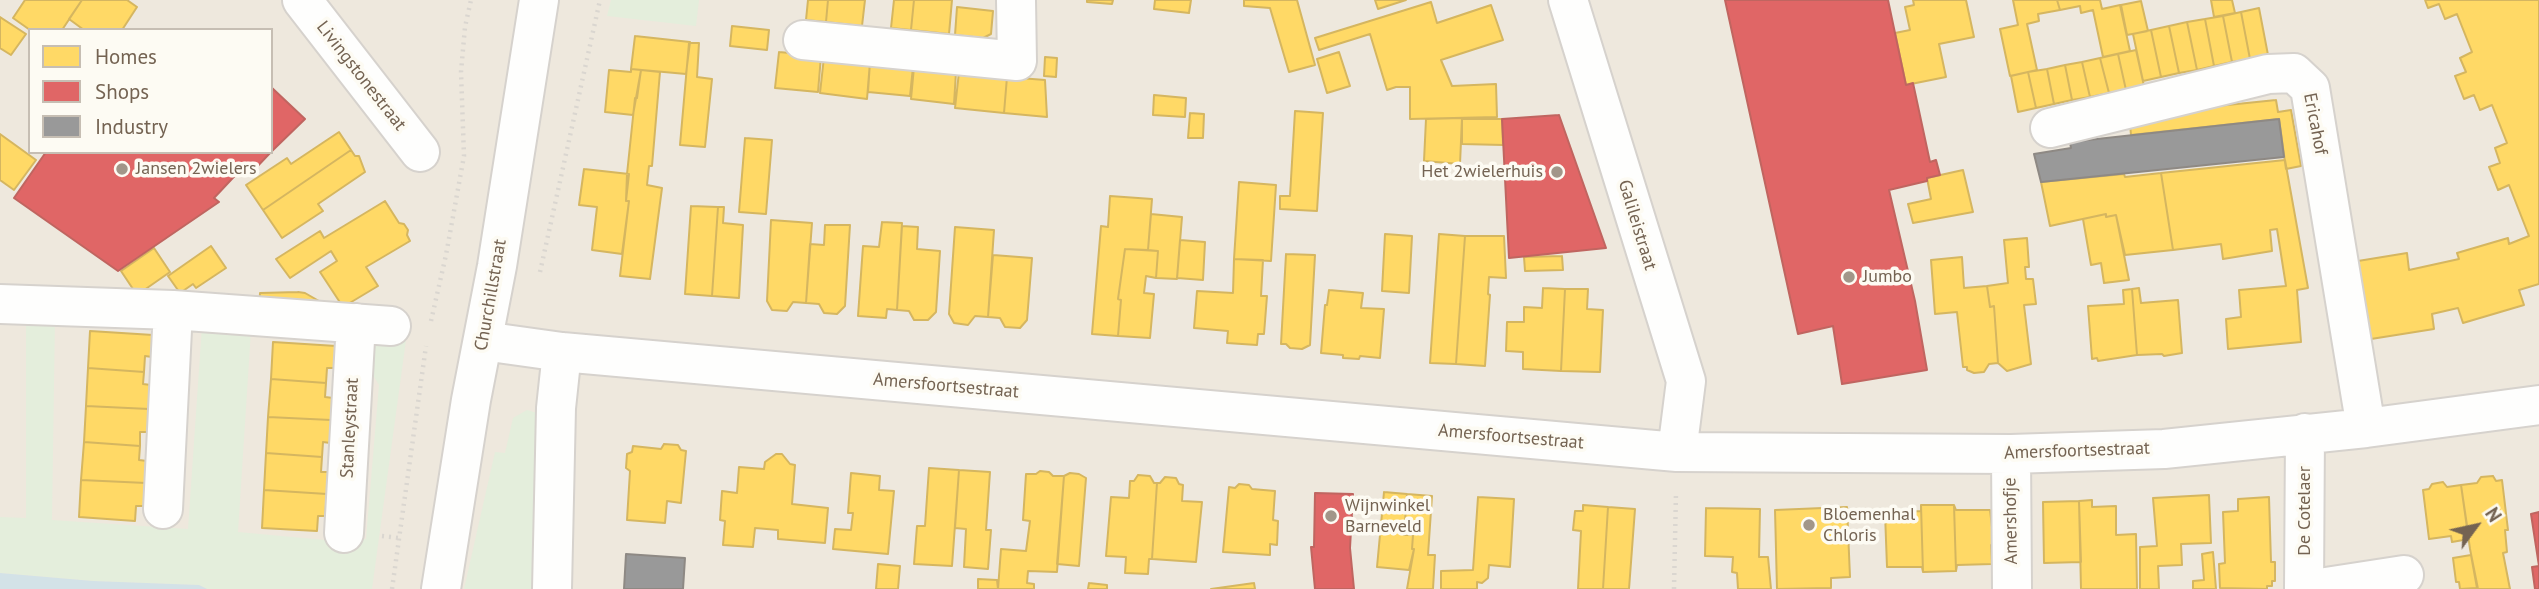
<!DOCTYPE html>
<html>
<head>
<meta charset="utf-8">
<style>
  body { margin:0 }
  #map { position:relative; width:2539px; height:589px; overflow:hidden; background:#f8f6f0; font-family:"PT Sans",sans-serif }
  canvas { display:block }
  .legend { position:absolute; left:28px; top:28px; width:245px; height:126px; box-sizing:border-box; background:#fdfbf3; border:2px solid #c6beb3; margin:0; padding:9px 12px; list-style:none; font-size:21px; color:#746352 }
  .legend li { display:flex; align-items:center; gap:14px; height:35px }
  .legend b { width:35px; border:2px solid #c6beb3 }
  .north { position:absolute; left:2441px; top:491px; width:70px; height:70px; -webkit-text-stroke:5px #fdfbf3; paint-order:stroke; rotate:57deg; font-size:19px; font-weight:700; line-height:28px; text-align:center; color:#746352 }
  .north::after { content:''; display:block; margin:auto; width:24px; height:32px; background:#746352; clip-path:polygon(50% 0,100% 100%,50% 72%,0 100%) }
</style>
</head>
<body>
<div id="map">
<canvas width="2539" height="589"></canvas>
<ul class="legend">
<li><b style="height:19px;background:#ffd966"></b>Homes</li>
<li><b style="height:19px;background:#e06666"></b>Shops</li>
<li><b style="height:19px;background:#999"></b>Industry</li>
</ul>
<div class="north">N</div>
</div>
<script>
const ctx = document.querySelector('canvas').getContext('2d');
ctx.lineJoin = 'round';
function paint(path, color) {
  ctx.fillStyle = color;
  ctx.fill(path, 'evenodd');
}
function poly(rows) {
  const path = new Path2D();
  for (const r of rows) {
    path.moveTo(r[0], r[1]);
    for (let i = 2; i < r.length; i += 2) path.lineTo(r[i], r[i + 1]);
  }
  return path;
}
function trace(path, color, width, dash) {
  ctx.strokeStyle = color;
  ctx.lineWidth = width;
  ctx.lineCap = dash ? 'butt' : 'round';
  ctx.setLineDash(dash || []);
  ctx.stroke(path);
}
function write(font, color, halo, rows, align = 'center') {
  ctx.font = font + ' "PT Sans",sans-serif';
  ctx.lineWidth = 7;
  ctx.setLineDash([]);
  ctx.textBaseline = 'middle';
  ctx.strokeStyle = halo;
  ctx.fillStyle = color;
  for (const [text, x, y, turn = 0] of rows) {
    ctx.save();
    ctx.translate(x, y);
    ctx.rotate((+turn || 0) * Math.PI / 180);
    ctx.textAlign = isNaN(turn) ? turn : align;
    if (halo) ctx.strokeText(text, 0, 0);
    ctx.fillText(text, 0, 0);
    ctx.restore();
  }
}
const residential = poly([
  [0,0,2539,0,2539,589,0,589],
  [30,30,271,30,271,152,30,152]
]);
const green = poly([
  [611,0,699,0,696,26,607,16],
  [26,315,55,317,52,520,188,529,202,326,251,330,238,532,325,540,366,539,379,385,371,372,365,349,378,338,406,340,372,589,207,589,199,585,93,581,0,573,0,517,26,518],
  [527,410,537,413,534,589,464,589,495,452,505,453,513,418]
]);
const water = poly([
  [0,573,93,581,199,585,207,589,0,589]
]);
const homes = poly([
  [25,0,82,0,62,30,30,30,13,18,25,0],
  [82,0,127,0,137,7,122,30,84,30,69,19,82,0],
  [808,0,828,0,826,22,806,20,808,0],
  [828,0,865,0,862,26,826,22,828,0],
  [894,0,914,0,911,30,891,28,894,0],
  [914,0,952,0,949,34,911,30,914,0],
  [1087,0,1113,0,1112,4,1087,2,1087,0],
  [1155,0,1191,0,1189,13,1154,9,1155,0],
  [1244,0,1297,0,1315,65,1289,72,1270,8,1244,6,1244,0],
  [1375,0,1406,0,1378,9,1375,0],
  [1913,0,1966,0,1974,37,1939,44,1946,77,1906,85,1895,33,1910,30,1905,7,1914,5,1913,0],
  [2013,0,2057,0,2060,10,2038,14,2039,21,2027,24,2037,70,2010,76,2000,29,2018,25,2013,0],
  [2057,0,2100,0,2102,9,2120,5,2130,51,2103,57,2093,10,2081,13,2080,6,2060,10,2057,0],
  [2211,0,2232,0,2235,13,2214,17,2211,0],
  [2425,0,2539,0,2539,284,2519,290,2524,305,2463,323,2458,308,2432,314,2434,329,2371,339,2358,261,2407,253,2409,270,2459,259,2457,253,2508,238,2509,244,2529,236,2509,185,2498,190,2489,167,2500,163,2495,148,2507,143,2492,105,2480,110,2474,95,2464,99,2455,76,2466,72,2460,58,2472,52,2457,14,2445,19,2439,4,2428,8,2425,0],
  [2141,1,2148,31,2127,35,2121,5,2141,1],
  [1431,2,1437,23,1491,5,1503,40,1441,60,1452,86,1496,84,1497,117,1410,119,1410,87,1396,87,1387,90,1370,34,1319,50,1315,38,1431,2],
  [957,7,993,11,991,34,983,38,955,35,957,7],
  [2259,8,2268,55,2250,59,2241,12,2259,8],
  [2241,12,2250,59,2232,62,2223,16,2241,12],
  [2223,16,2232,62,2214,66,2205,19,2223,16],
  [0,17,26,34,11,55,0,48,0,17],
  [2205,19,2214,66,2197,70,2187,22,2205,19],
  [2187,22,2197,70,2179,73,2169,26,2187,22],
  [732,26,769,30,767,50,730,46,732,26],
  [2169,26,2179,73,2161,77,2151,30,2169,26],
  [2151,30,2161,77,2143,81,2133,34,2151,30],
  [635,36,690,42,686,74,631,69,635,36],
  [689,43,699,43,697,77,712,79,705,147,680,145,689,43],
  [2136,50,2144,86,2126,90,2118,54,2136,50],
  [779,52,821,56,818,92,775,88,779,52],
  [1339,52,1350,86,1327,93,1317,59,1339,52],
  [2118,54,2126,90,2109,93,2100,58,2118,54],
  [824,57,870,62,867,99,820,93,824,57],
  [1045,57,1057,58,1056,77,1044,76,1045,57],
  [2100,58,2109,93,2090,97,2082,62,2100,58],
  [870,62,913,67,910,96,868,92,870,62],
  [2082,62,2090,97,2072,100,2065,65,2082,62],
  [2065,65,2072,100,2054,104,2047,69,2065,65],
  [914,67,956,72,954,104,911,99,914,67],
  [631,69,641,70,633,115,605,112,609,70,631,72,631,69],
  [2047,69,2054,104,2036,108,2028,72,2047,69],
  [641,70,660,72,652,166,649,166,647,185,662,188,650,279,620,276,629,201,626,201,627,174,635,98,637,98,641,70],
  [959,72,1007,77,1004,113,955,108,959,72],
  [2028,72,2036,108,2018,112,2011,76,2028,72],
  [1007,77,1045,80,1047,117,1004,113,1007,77],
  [1154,95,1186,98,1185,117,1153,115,1154,95],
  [2276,100,2278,112,2291,110,2301,166,2286,169,2279,119,2131,135,2130,124,2169,111,2276,100],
  [1295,111,1323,113,1317,211,1280,209,1280,196,1290,196,1295,111],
  [1190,113,1204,114,1203,138,1188,138,1190,113],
  [1462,118,1460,164,1424,161,1426,119,1462,118],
  [1462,119,1502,119,1503,145,1462,144,1462,119],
  [339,132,351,150,263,210,246,185,287,158,291,164,339,132],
  [0,134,36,160,14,190,0,180,0,134],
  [745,138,772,140,766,214,739,212,745,138],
  [351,150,355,156,359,156,365,172,318,204,323,211,282,238,263,210,351,150],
  [2285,160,2308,288,2297,290,2301,342,2228,349,2226,319,2241,317,2239,290,2286,286,2277,229,2270,230,2272,251,2223,259,2221,244,2173,250,2161,173,2285,160],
  [584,169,629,174,626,201,629,201,622,254,592,250,597,207,579,205,584,169],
  [1963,170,1973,212,1913,223,1908,204,1931,199,1927,178,1963,170],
  [2161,173,2173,250,2125,255,2116,215,2106,217,2106,214,2050,226,2041,182,2124,174,2125,177,2161,173],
  [1239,182,1276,185,1271,261,1234,259,1239,182],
  [1110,196,1152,199,1148,250,1125,249,1118,299,1121,300,1118,336,1092,334,1101,226,1108,227,1110,196],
  [385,201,399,223,404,224,408,230,407,235,410,241,366,267,378,286,343,307,320,272,337,261,331,251,290,278,276,259,320,231,324,238,385,201],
  [691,206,718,207,712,296,685,294,691,206],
  [718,207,724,207,723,223,743,225,739,298,712,296,718,207],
  [1151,214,1182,217,1177,279,1156,278,1158,251,1148,250,1151,214],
  [2106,214,2106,217,2116,215,2129,280,2104,283,2101,263,2091,265,2083,219,2106,214],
  [771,220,812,223,806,303,793,302,787,311,772,310,767,301,771,220],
  [882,222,902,223,897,310,887,309,886,318,858,316,863,246,879,247,882,222],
  [825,225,850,225,845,306,837,314,824,313,819,304,806,303,810,244,824,245,825,225],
  [902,226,918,227,917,249,940,251,936,312,928,320,914,320,909,311,897,310,902,226],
  [955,227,994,230,988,317,975,316,968,325,954,323,949,314,955,227],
  [1385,234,1412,236,1409,293,1382,291,1385,234],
  [1439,234,1465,236,1456,364,1430,363,1439,234],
  [1465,236,1504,236,1506,278,1489,277,1488,294,1490,295,1485,366,1456,364,1465,236],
  [2027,238,2029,267,2025,267,2026,279,2033,279,2036,304,2024,305,2031,364,2007,371,1998,363,1994,306,1990,307,1987,286,2008,283,2004,240,2027,238],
  [1180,240,1205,242,1203,280,1177,278,1180,240],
  [211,246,226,268,196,288,193,284,180,293,168,276,211,246],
  [154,248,170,272,137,295,121,271,154,248],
  [1125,249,1158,251,1156,278,1146,276,1144,293,1154,294,1150,338,1118,336,1121,300,1118,299,1125,249],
  [1286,254,1315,255,1310,345,1302,349,1290,348,1286,344,1281,344,1286,254],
  [993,255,1032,258,1027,320,1020,328,1005,327,1000,318,988,317,993,255],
  [1562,256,1563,270,1525,271,1524,257,1562,256],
  [1962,257,1964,288,1987,286,1990,307,1994,306,1998,363,1989,364,1984,372,1974,373,1967,370,1967,367,1963,367,1957,312,1935,314,1931,260,1962,257],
  [1234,259,1263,260,1261,296,1267,296,1264,334,1258,334,1257,345,1227,343,1228,331,1194,328,1197,291,1233,293,1234,259],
  [1543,288,1565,289,1561,371,1523,369,1523,352,1506,351,1507,322,1524,322,1524,307,1542,308,1543,288],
  [2139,288,2141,303,2178,300,2182,353,2164,356,2162,354,2137,355,2132,289,2139,288],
  [1565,289,1588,289,1587,309,1603,310,1600,372,1561,371,1565,289],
  [2132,289,2137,355,2098,361,2097,358,2092,359,2088,306,2124,304,2123,290,2132,289],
  [1329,290,1363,293,1361,308,1384,309,1380,358,1360,356,1359,359,1343,358,1343,355,1321,353,1325,305,1327,305,1329,290],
  [298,292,305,293,326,305,259,310,260,293,298,292],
  [90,331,153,335,152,357,145,356,144,372,88,368,90,331],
  [273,342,336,346,335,368,327,368,326,383,271,379,273,342],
  [88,368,144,372,143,384,151,385,149,409,86,406,88,368],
  [271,379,326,383,325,397,333,398,331,420,268,417,271,379],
  [86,406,149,409,149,432,140,432,140,446,84,442,86,406],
  [268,417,331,420,330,443,323,442,322,457,266,453,268,417],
  [84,442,140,446,139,460,147,461,146,483,81,480,84,442],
  [664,444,678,445,681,450,686,451,681,503,667,501,665,523,627,520,630,471,626,468,627,454,632,452,633,446,661,449,664,444],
  [266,453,322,457,321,472,328,472,327,494,264,490,266,453],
  [776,454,782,454,790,464,795,465,792,504,828,508,825,543,778,539,778,530,755,528,753,547,723,545,725,521,720,520,722,491,737,493,739,467,764,469,765,462,776,454],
  [929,468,959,470,952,566,914,564,917,526,925,526,929,468],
  [959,470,990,472,986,530,991,530,988,569,964,567,966,529,955,528,959,470],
  [1040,471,1049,472,1053,476,1064,476,1057,572,1028,571,1027,583,1034,584,1034,589,998,589,1001,549,1026,551,1030,521,1023,520,1026,474,1036,474,1040,471],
  [851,473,880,476,879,490,894,491,888,554,833,549,835,529,851,530,853,513,848,513,851,473],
  [1070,473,1079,474,1086,478,1079,566,1057,564,1064,476,1070,473],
  [1138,475,1150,476,1154,483,1157,483,1152,559,1149,559,1148,574,1125,573,1126,557,1106,556,1111,497,1129,498,1130,481,1134,481,1138,475],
  [2493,476,2496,481,2502,480,2508,530,2505,530,2507,552,2503,553,2510,589,2478,589,2470,549,2461,485,2477,483,2481,477,2493,476],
  [1165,477,1176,478,1179,484,1183,485,1182,501,1202,502,1196,562,1152,559,1157,483,1160,483,1165,477],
  [81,480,146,483,145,506,136,506,135,521,79,517,81,480],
  [2443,482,2447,487,2461,485,2469,539,2452,542,2451,536,2429,539,2423,490,2429,489,2432,484,2443,482],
  [1239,484,1249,485,1252,489,1275,491,1273,520,1278,521,1277,545,1270,544,1270,555,1223,552,1229,487,1235,488,1239,484],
  [264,490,327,494,325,516,318,516,317,531,262,528,264,490],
  [1384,492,1407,494,1404,535,1413,535,1412,549,1414,549,1409,570,1377,567,1384,492],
  [1407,494,1432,496,1428,555,1435,555,1433,589,1407,589,1414,549,1412,549,1413,535,1404,535,1407,494],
  [2209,495,2211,543,2181,544,2182,565,2158,566,2159,589,2140,589,2140,547,2157,546,2153,498,2209,495],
  [1478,497,1514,499,1510,567,1489,565,1488,578,1482,583,1477,582,1477,589,1441,589,1441,571,1473,570,1478,497],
  [2269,497,2271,562,2275,562,2275,581,2272,581,2272,586,2267,586,2267,589,2220,588,2219,564,2225,563,2223,512,2238,511,2238,499,2269,497],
  [2092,500,2092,507,2116,506,2116,535,2136,534,2137,589,2081,589,2079,501,2092,500],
  [2079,501,2081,562,2044,563,2043,502,2079,501],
  [1583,505,1608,507,1603,589,1578,589,1581,531,1573,530,1575,511,1583,511,1583,505],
  [1921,505,1954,505,1956,571,1923,572,1921,505],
  [1921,505,1923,572,1922,567,1887,567,1885,513,1921,511,1921,505],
  [1954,505,1956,510,1990,510,1994,545,1991,545,1992,564,1957,565,1956,571,1954,505],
  [1608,507,1635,509,1629,589,1603,589,1608,507],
  [1847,507,1850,577,1831,578,1831,588,1777,589,1775,510,1847,507],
  [1706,508,1760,509,1759,557,1768,557,1771,589,1738,589,1737,573,1732,572,1733,557,1705,556,1706,508],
  [2213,552,2216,589,2193,589,2193,581,2204,580,2202,554,2213,552],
  [2471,555,2477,588,2460,589,2459,582,2456,582,2453,558,2471,555],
  [878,564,900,566,898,589,876,589,878,564],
  [978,579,997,580,998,589,978,589,978,579],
  [1089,583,1107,585,1107,589,1088,589,1089,583],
  [1254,583,1255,589,1211,589,1254,583]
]);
const shops = poly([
  [1725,0,1888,0,1906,85,1913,83,1930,162,1936,160,1940,175,1927,178,1927,181,1889,190,1915,301,1927,370,1842,384,1833,326,1798,334,1725,0],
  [271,87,305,119,271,152,271,87],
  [1559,115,1606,248,1509,258,1502,119,1559,115],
  [46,152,271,152,252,172,245,165,214,198,219,202,118,271,14,198,46,152],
  [1315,493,1353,494,1350,548,1354,589,1315,589,1311,547,1314,547,1315,493],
  [2539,512,2539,566,2531,514,2539,512],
  [2539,566,2539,589,2535,589,2532,567,2539,566]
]);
const industry = poly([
  [2279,119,2284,157,2041,182,2034,154,2071,148,2070,142,2279,119],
  [626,554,685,558,683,589,624,589,626,554]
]);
const path = poly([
  [540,272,600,0],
  [431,321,446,255,464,156,461,72,465,27,471,0],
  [382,536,399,538],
  [392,589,426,346],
  [1674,589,1676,492]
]);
const minor = poly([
  [302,0,420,152],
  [1568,0,1686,381,1677,452],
  [803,40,1017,61,1016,0],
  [2050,128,2268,74,2294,73,2310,88,2366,428],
  [0,304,173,310,391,326],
  [483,341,562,352,1677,452,2011,454,2164,449,2366,428,2539,405],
  [2011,454,2012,589],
  [163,509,173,310],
  [344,533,356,323],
  [441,589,471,400,497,266,539,0],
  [552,589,556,408,562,352],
  [2304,589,2305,433],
  [2313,589,2404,575]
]);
const markers = [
  [122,169,7,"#a29689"],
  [1557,172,7,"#a29689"],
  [1849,277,7,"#a29689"],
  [1331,516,7,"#a29689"],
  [1809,525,7,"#a29689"]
];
const streetNames = [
  ["Livingstonestraat",361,76,52],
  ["Ericahof",2315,124,79],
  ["Galileistraat",1637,225,73],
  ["Churchillstraat",491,295,-80],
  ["Amersfoortsestraat",946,386,5],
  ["Stanleystraat",350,428,-87],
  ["Amersfoortsestraat",1511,437,5],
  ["Amersfoortsestraat",2077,451,-2],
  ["De Cotelaer",2305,511,-90],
  ["Amershofje",2011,521,-91]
];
const poiNames = [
  ["Jansen 2wielers",136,169],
  ["Het 2wielerhuis",1543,172,"right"],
  ["Jumbo",1863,277],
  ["Wijnwinkel",1345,506],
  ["Barneveld",1345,527],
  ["Bloemenhal",1823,515],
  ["Chloris",1823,536]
];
paint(residential, '#eee8dd');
paint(green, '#e4eedc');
paint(water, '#d3e2e7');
paint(homes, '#ffd966');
trace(homes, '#d5b660', 2);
paint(shops, '#e06666');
trace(shops, '#c06560', 2);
paint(industry, '#999');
trace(industry, '#8e8984', 2);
trace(minor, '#d6d2cd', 42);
trace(path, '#dad6d0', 4.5, [2, 5]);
trace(minor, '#fefefd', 38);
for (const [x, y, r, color] of markers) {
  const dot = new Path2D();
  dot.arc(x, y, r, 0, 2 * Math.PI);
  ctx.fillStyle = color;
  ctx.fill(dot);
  trace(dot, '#fdfbf3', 2.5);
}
write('18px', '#746352', '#fdfbf3', streetNames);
write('18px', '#746352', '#fdfbf3', poiNames, 'left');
</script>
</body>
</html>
